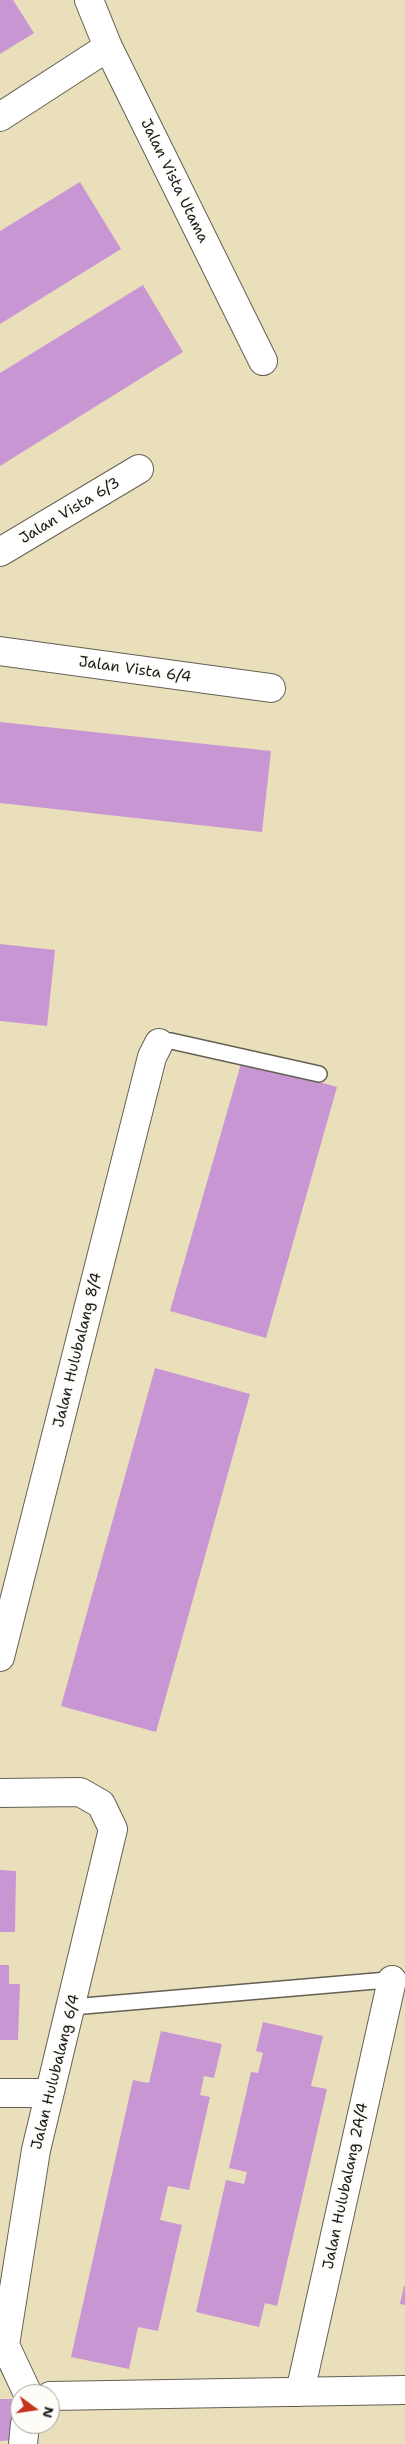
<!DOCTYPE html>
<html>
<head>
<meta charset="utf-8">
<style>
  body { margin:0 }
  #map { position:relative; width:405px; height:2444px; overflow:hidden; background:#eadfbb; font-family:"Shantell Sans",sans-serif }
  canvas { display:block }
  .north { position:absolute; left:10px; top:2384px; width:50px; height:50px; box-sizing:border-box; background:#fdfcf7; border:1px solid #a3a29f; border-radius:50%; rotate:104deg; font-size:14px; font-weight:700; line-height:20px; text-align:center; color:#1c1c1c }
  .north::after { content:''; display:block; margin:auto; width:18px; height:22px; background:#c8321e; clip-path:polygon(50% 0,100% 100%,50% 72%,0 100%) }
</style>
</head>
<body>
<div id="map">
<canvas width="405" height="2444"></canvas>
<div class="north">N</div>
</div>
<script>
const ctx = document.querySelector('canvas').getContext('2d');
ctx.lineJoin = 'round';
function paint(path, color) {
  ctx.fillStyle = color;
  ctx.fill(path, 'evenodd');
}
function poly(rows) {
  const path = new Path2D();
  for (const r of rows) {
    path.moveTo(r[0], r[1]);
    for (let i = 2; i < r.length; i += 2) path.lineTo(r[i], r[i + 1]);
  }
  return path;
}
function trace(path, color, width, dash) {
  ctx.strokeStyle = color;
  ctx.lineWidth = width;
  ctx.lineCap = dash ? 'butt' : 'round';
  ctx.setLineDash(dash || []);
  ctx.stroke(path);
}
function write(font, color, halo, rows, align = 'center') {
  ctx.font = font + ' "Shantell Sans",sans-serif';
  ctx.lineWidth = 4;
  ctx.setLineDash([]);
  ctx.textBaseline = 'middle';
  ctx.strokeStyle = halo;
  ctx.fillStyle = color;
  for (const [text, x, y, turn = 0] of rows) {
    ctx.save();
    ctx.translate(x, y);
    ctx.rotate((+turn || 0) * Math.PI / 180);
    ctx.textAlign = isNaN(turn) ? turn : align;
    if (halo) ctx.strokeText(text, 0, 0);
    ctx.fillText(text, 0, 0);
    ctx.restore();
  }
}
const building = poly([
  [0,0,13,0,34,33,0,54],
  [80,182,121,249,0,324,0,231],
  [143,285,183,352,0,466,0,373],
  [0,722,271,751,262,832,0,803],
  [0,944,55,950,47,1026,0,1021],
  [242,1060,337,1087,266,1338,170,1311],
  [155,1368,250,1394,156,1732,61,1706],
  [0,1870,16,1871,15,1932,0,1932],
  [0,1965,9,1965,9,1984,20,1984,18,2040,0,2040],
  [263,2022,323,2036,311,2086,327,2089,277,2306,265,2303,259,2327,196,2312,226,2180,244,2184,247,2172,229,2168,251,2072,258,2073,263,2053,256,2051],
  [161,2031,222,2044,214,2078,204,2076,200,2095,210,2097,189,2190,168,2186,160,2220,182,2225,158,2331,138,2327,129,2369,71,2357,133,2080,149,2083],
  [404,2286,405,2286,405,2305,400,2304],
  [0,2399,15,2399,16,2440,0,2441]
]);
const lane = poly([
  [159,1043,171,1041,319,1074],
  [72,2007,399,1979]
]);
const street = poly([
  [89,0,108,47,263,361],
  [0,117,108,47],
  [0,552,139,469],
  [0,651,271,688],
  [0,1657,152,1057,159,1043],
  [0,1793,80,1792,101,1804,113,1829,36,2150,5,2345],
  [0,2093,49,2093],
  [5,2345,28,2394],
  [300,2392,392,1980],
  [50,2396,405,2390],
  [23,2444,25,2424]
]);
const streetNames = [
  ["Jalan Vista Utama",174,181,64],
  ["Jalan Vista 6/3",70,511,-31],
  ["Jalan Vista 6/4",135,670,8],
  ["Jalan Hulubalang 8/4",78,1350,-76],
  ["Jalan Hulubalang 6/4",56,2072,-76],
  ["Jalan Hulubalang 2A/4",346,2186,-78]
];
paint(building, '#c896d3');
trace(lane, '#646054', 18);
trace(street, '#646054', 30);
trace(lane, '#fff', 15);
trace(street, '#fff', 28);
write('15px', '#1c1c1c', '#fdfcf7', streetNames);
</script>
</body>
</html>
